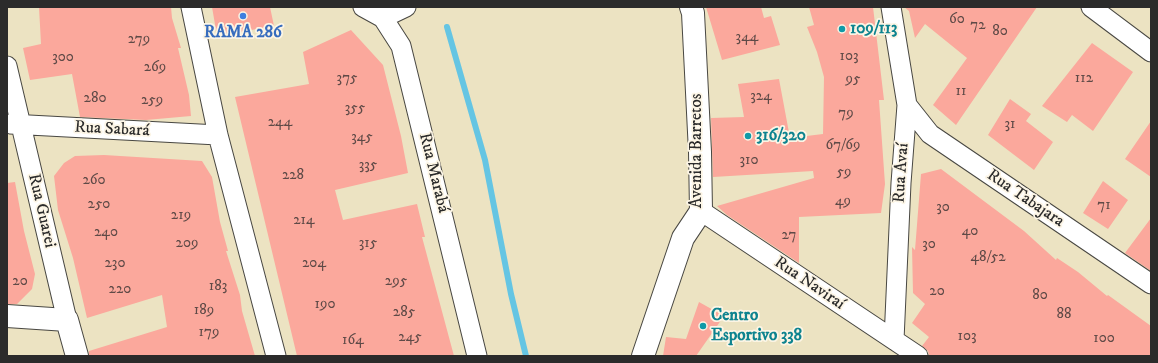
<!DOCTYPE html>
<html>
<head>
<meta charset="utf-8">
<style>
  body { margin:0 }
  #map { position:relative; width:1158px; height:363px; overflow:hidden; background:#ece3c2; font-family:"IM FELL DW Pica",serif }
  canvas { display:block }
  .frame { position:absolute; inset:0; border:8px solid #2b2b2b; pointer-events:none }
</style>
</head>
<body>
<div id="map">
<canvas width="1158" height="363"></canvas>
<div class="frame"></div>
</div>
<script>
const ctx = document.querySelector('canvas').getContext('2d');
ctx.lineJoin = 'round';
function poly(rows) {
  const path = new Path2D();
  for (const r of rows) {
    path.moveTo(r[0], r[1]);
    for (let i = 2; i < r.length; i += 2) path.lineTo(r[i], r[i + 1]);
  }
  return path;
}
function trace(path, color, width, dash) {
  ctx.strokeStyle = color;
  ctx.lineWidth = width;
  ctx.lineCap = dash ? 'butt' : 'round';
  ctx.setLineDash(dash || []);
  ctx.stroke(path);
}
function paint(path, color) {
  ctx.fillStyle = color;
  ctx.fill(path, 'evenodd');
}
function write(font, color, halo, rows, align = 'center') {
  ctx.font = font + ' "IM FELL DW Pica",serif';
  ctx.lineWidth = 3.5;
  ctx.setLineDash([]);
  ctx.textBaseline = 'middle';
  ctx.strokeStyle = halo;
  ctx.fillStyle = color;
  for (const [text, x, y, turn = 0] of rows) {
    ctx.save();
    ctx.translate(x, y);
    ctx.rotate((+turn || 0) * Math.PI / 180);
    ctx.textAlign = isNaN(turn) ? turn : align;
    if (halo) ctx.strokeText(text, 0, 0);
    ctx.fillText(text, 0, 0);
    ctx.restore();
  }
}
const stream = poly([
  [447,27,485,160,511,294,526,356]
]);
const building = poly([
  [39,7,171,7,172,18,181,48,178,48,189,95,191,116,146,120,80,117,72,74,30,80,23,48,41,44],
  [212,7,270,7,274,26,217,36],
  [706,7,761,7,764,18,771,16,780,45,722,60],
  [809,7,873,7,884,100,879,100,885,184,881,213,799,217,799,263,727,215,717,206,814,178,813,171,713,177,711,118,744,117,738,84,779,79,790,138,823,134,824,77,817,52,807,27,814,25],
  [904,7,1037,7,956,125,933,105,967,58,925,24,915,38,909,11],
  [351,30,383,65,401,136,408,173,335,190,343,220,417,204,425,237,422,237,454,356,297,356,235,97,309,84,303,52],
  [1092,43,1133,72,1093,131,1072,115,1067,122,1042,106],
  [1010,99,1031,114,1026,121,1053,142,1034,170,988,135],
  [1151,121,1151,177,1125,159],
  [104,155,202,161,212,177,220,222,228,251,226,251,240,295,242,311,255,356,89,356,89,351,167,327,162,295,87,318,73,258,58,210,54,176,64,163,75,156],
  [941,169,1024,231,1056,260,1057,258,1078,272,1107,296,1108,295,1151,326,1151,356,929,355,928,351,922,346,929,337,912,323,925,304,913,293,912,247,915,250,921,174],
  [1103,181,1128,200,1108,229,1083,213],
  [15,182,24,231,35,274,32,289,17,304,7,304,7,183],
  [1151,218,1151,271,1125,253],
  [699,302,724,316,696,356,663,356,666,337,686,339]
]);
const minor = poly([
  [191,7,218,135,276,356],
  [363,7,383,18,401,46,477,356],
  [891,7,907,105,901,183,894,340],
  [1091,7,1151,52],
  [383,18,406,7],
  [7,66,67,320],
  [907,105,930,134,1151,284],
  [10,124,218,135],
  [701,211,918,356]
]);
const tertiary = poly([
  [7,316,67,320,77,356],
  [643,356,683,238,701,211,700,152,693,13,691,7]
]);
const markers = [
  [243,16,4,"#3f7fe0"],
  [842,29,4,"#0f9aa8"],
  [748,136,4,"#0f9aa8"],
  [703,326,4,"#0f9aa8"]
];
const numberNames = [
  ["60",957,20],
  ["72",978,26],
  ["80",1000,32],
  ["344",747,38],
  ["279",139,40],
  ["103",849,57],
  ["300",63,58],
  ["269",155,68],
  ["375",347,79],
  ["112",1084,79],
  ["95",853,80],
  ["11",961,92],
  ["324",761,97],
  ["280",95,99],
  ["259",152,101],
  ["355",355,109],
  ["79",846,114],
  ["244",280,123],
  ["31",1010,125],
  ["345",362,138],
  ["67/69",843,146],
  ["310",749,161],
  ["335",368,166],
  ["59",844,173],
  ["228",293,176],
  ["260",94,181],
  ["49",843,202],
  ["250",99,205],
  ["71",1104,206],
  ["30",943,208],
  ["219",181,216],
  ["214",304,221],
  ["40",970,232],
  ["240",106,233],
  ["27",789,236],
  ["209",187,244],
  ["315",368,244],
  ["30",929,245],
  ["48/52",988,258],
  ["230",115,264],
  ["204",314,264],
  ["20",20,282],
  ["295",396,282],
  ["183",218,287],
  ["220",120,290],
  ["20",937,292],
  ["80",1040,296],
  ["190",325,305],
  ["189",204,311],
  ["285",404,313],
  ["88",1064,315],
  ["179",209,333],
  ["103",967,337],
  ["245",410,338],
  ["100",1104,339],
  ["164",353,341]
];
const cultureNames = [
  ["109/113",850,29],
  ["316/320",756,136],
  ["Centro",711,316],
  ["Esportivo 338",711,336]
];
const shopNames = [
  ["RAMA 286",243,33]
];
const streetNames = [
  ["Rua Sabará",112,130,3],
  ["Avenida Barretos",697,151,-90],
  ["Rua Marabá",433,173,76],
  ["Rua Avaí",902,173,-86],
  ["Rua Tabajara",1025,199,34],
  ["Rua Guarei",41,211,77],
  ["Rua Naviraí",809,284,34]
];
trace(stream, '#65c5e3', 6);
paint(building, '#fba89c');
trace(minor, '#484742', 21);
trace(tertiary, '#484742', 24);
trace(minor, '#fff', 19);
trace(tertiary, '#fff', 22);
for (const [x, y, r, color] of markers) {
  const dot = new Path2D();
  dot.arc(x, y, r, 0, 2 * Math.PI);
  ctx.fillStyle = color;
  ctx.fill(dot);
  trace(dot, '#fcf5e5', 1.5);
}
write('15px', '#5f4a47', null, numberNames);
write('bold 17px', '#0d838f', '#fcf5e5', cultureNames, 'left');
write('bold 17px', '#366cbe', '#fcf5e5', shopNames);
write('17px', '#2b2b2b', '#fcf5e5', streetNames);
</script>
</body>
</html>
